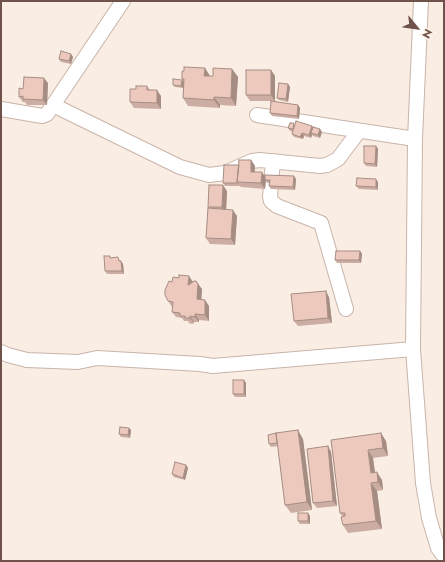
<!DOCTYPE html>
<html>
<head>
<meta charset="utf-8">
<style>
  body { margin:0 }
  #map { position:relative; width:445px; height:562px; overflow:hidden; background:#faede3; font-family:Jost,sans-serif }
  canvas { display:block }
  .frame { position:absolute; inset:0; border:2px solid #6f534b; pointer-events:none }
  .north { position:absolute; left:397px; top:8px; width:40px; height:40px; -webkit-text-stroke:3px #fdf2e8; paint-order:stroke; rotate:119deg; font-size:11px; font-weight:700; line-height:16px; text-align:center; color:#6f534b }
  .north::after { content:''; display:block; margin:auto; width:14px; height:18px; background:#6f534b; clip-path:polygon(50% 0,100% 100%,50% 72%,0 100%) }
</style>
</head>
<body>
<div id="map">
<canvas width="445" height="562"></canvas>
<div class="frame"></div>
<div class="north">N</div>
</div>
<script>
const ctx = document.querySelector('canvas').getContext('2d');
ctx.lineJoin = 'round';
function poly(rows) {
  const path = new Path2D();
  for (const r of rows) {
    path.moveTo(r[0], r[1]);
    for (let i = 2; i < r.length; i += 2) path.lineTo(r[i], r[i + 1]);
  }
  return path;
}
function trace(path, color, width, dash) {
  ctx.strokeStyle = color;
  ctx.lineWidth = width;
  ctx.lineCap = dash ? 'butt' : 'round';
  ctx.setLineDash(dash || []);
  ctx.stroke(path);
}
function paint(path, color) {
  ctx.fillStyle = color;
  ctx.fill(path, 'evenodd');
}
const minor = poly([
  [421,1,415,139,413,349,423,483,429,518,438,548,444,556],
  [53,105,180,167,209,175,225,173,252,161,260,160,320,166,327,165,338,159,359,131],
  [1,109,42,116,47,114,123,1],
  [257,115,415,139],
  [273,161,270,197,271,201,277,206,321,223,346,309],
  [1,352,8,355,27,360,78,362,97,358,200,364,213,366,413,349]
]);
const wall = poly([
  [71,54,73,57,71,64,61,62,59,59],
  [232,69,238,77,236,106,220,105,220,108,188,106,183,98,183,88,175,87,173,85,182,80,183,83,182,79,213,76],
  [271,70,275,76,275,101,250,101,246,95],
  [48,83,47,105,27,105,25,102,23,102,19,97,23,89],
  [288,84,290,87,288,102,279,100,277,98],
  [147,86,150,90,161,96,161,109,134,108,130,102,136,89],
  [298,105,300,108,299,119,272,116,270,113],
  [295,125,313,127,322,132,320,138,313,136,312,135,311,138,304,136,303,139,294,137,292,134,293,132,290,131,288,128],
  [376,146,378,149,377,167,366,166,364,163],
  [251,160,255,166,255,172,265,177,294,176,296,179,295,190,271,189,269,186,269,183,267,183,266,181,265,189,241,187,240,186,225,186,223,183,239,165],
  [378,182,378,190,359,189,356,186],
  [227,191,226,210,237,216,235,245,210,244,206,238,209,208,208,207],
  [360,251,362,254,361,263,337,263,335,260],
  [111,258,120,260,123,264,124,274,107,274,105,271],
  [193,281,202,289,201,300,209,306,209,321,199,320,199,322,194,322,194,323,192,324,189,323,188,321,184,321,182,318,176,317,172,312,173,307,172,307,168,301,172,282],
  [329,297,332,323,298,326,294,321],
  [244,380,246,383,246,397,235,397,233,394],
  [129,428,131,430,130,438,121,437,119,434],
  [303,439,312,510,291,513,285,505,278,446,271,447,269,444],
  [331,440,386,441,388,456,373,458,375,472,382,480,383,490,377,491,382,529,348,533,343,525,343,517,340,513],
  [328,446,331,452,337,506,317,508,313,503],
  [186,465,188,468,185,480,174,477,172,474],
  [308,513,310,516,310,524,300,524,298,521]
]);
const shadedWall = poly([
  [71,54,73,57,71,64,69,61],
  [205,68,210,76,204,76],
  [232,69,238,77,236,106,231,98],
  [271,70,275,76,275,101,271,95],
  [44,78,48,83,47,105,43,100],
  [182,80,184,83,183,88,181,86],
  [288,84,290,87,288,102,286,99],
  [157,90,161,96,161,109,157,103],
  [214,97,220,105,220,108,214,100],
  [298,105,300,108,299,119,297,116],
  [312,126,314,129,311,133,312,135,311,138,309,135],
  [320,129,322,132,320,138,318,135],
  [302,133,304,136,303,139,300,137],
  [376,146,378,149,377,167,375,164],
  [251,160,255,166,254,178,251,172],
  [262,172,266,178,265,189,261,183],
  [294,176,296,179,295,190,293,187],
  [376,179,378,182,378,190,376,187],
  [223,185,227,191,226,213,222,207],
  [233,210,237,216,235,245,231,239],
  [360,251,362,254,361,263,359,260],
  [121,261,123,264,124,274,122,271],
  [189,276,193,282,192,290,188,285],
  [196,281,202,289,201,305,197,299],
  [326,291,329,297,332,323,328,318],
  [205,300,209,306,209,321,205,315],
  [195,314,199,320,199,322,195,317],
  [190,316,194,322,194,323,190,318],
  [244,380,246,383,246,397,244,394],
  [129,428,131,430,130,438,128,435],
  [298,430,303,439,312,510,307,502],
  [381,433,386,441,388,456,383,448],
  [328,446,331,452,337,506,333,501],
  [368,450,373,458,376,481,371,473],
  [186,465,188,468,185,480,183,478],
  [377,472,382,480,383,490,378,482],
  [371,483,377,491,382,529,376,521],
  [308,513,310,516,310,524,308,521]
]);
const building = poly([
  [61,51,71,54,69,61,59,59,61,51],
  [184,67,205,68,204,76,213,76,213,68,232,69,231,98,214,97,214,100,183,98,184,79,182,79,182,71,184,71,184,67],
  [246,70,271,70,271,95,246,95,246,70],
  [24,77,44,78,43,100,23,99,23,96,19,97,19,88,23,89,24,77],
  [173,79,182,80,181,86,173,85,173,79],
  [279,83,288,84,286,99,277,98,279,83],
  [136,86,147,86,147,90,157,90,157,103,130,102,130,89,136,89,136,86],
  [271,101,298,105,297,116,270,113,271,101],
  [296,121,312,126,309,135,302,133,300,137,292,134,296,121],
  [290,123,294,123,293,129,288,128,290,123],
  [313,127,320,129,318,135,311,133,313,127],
  [364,146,376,146,375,164,364,163,364,146],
  [239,160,251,160,251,172,262,172,261,183,237,182,239,160],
  [224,165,239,165,237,182,238,183,223,183,224,165],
  [265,175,294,176,293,187,269,186,270,180,265,180,265,175],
  [357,178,376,179,376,187,356,186,357,178],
  [209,185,223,185,222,207,208,207,209,185],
  [208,208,233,210,231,239,206,238,208,208],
  [336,251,360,251,359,260,335,260,336,251],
  [104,256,110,256,110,258,118,257,119,261,121,261,122,271,105,271,104,256],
  [179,275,189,276,188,285,190,284,194,281,196,281,198,284,197,299,205,300,205,315,195,314,195,317,190,316,190,318,185,318,185,316,180,316,180,313,172,312,173,302,168,301,165,295,165,290,169,281,172,282,173,277,179,278,179,275],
  [326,291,328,318,294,321,291,294,326,291],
  [233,380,244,380,244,394,233,394,233,380],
  [120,427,129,428,128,435,119,434,120,427],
  [298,430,307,502,285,505,276,433,298,430],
  [276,433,277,443,269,444,268,435,276,433],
  [381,433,383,448,368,450,371,473,377,472,378,482,371,483,376,521,343,525,341,517,345,516,345,513,340,513,331,440,381,433],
  [328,446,333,501,313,503,307,449,328,446],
  [175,462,186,465,183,478,172,474,175,462],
  [298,513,308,513,308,521,298,521,298,513]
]);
trace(minor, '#c9b4aa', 16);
trace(minor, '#fff', 14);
paint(wall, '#ccada3');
paint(shadedWall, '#a68d84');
paint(building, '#edc9bd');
trace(building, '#a68d84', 1);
</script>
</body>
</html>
